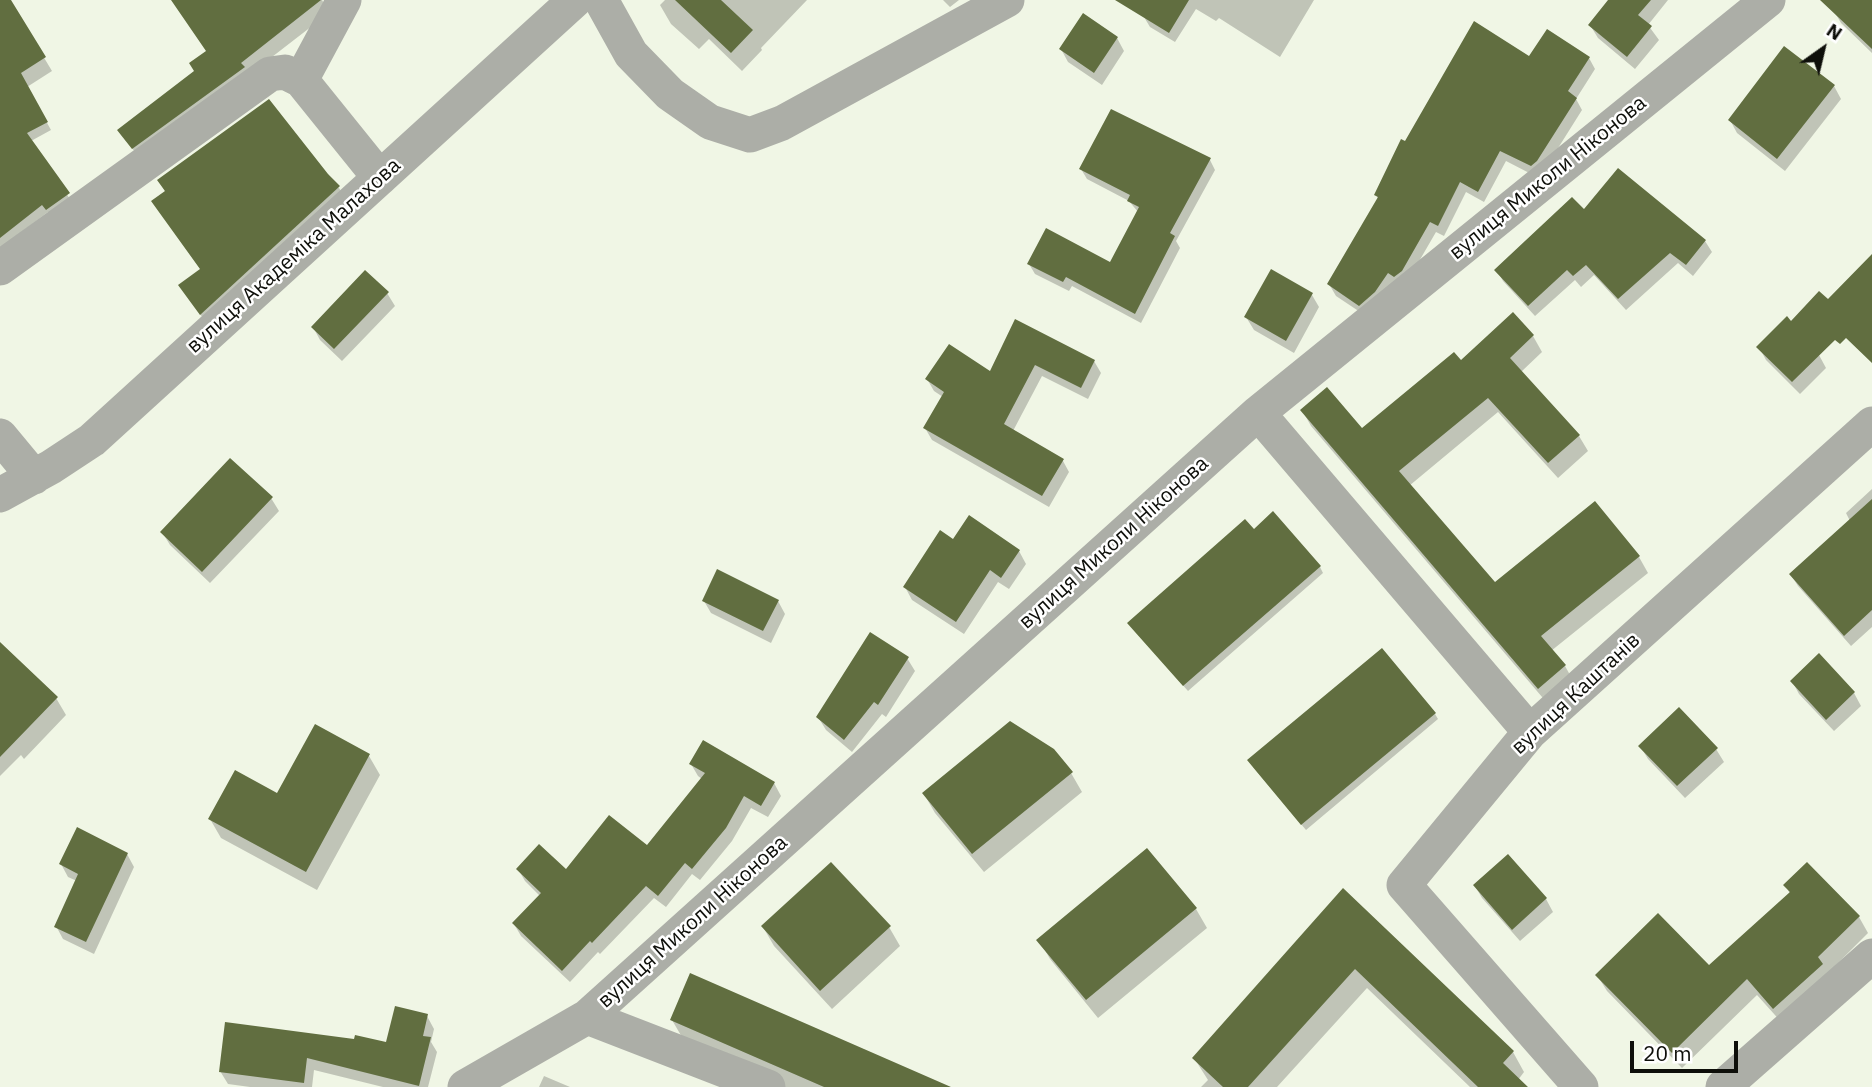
<!DOCTYPE html>
<html>
<head>
<meta charset="utf-8">
<style>
  body { margin:0 }
  #map { position:relative; width:1872px; height:1087px; overflow:hidden; background:#f0f6e5; font-family:"IBM Plex Sans",sans-serif }
  canvas { display:block }
  .north { position:absolute; left:1788px; top:14px; width:70px; height:70px; -webkit-text-stroke:5px #fff; paint-order:stroke; rotate:34deg; font-size:19px; font-weight:700; line-height:28px; text-align:center; color:#0e0f0a }
  .north::after { content:''; display:block; margin:auto; width:24px; height:32px; background:#0e0f0a; clip-path:polygon(50% 0,100% 100%,50% 72%,0 100%) }
  .scale { position:absolute; left:1630px; top:1041px; width:108px; height:32px; box-sizing:border-box; border:4px solid #0e0f0a; border-top:0; padding-left:9px; font-size:21px; line-height:24px; white-space:nowrap; color:#0e0f0a; -webkit-text-stroke:5px #fff; paint-order:stroke }
</style>
</head>
<body>
<div id="map">
<canvas width="1872" height="1087"></canvas>
<div class="north">N</div>
<div class="scale">20 m</div>
</div>
<script>
const ctx = document.querySelector('canvas').getContext('2d');
ctx.lineJoin = 'round';
function paint(path, color) {
  ctx.fillStyle = color;
  ctx.fill(path, 'evenodd');
}
function poly(rows) {
  const path = new Path2D();
  for (const r of rows) {
    path.moveTo(r[0], r[1]);
    for (let i = 2; i < r.length; i += 2) path.lineTo(r[i], r[i + 1]);
  }
  return path;
}
function trace(path, color, width, dash) {
  ctx.strokeStyle = color;
  ctx.lineWidth = width;
  ctx.lineCap = dash ? 'butt' : 'round';
  ctx.setLineDash(dash || []);
  ctx.stroke(path);
}
function write(font, color, halo, rows, align = 'center') {
  ctx.font = font + ' "IBM Plex Sans",sans-serif';
  ctx.lineWidth = 5;
  ctx.setLineDash([]);
  ctx.textBaseline = 'middle';
  ctx.strokeStyle = halo;
  ctx.fillStyle = color;
  for (const [text, x, y, turn = 0] of rows) {
    ctx.save();
    ctx.translate(x, y);
    ctx.rotate((+turn || 0) * Math.PI / 180);
    ctx.textAlign = isNaN(turn) ? turn : align;
    if (halo) ctx.strokeText(text, 0, 0);
    ctx.fillText(text, 0, 0);
    ctx.restore();
  }
}
const shadow = poly([
  [172,0,322,0,328,11,325,16,140,159,119,130,195,71,208,53],
  [665,0,807,0,761,48,762,50,742,71,709,39,699,49,671,24,660,5],
  [943,0,959,0,950,7],
  [1155,0,1314,0,1280,57,1219,18,1216,21,1196,9,1175,42,1150,27,1144,17],
  [1611,0,1668,0,1648,25,1659,40,1635,69,1598,38,1590,25],
  [1844,0,1872,0,1872,53,1841,23,1834,11],
  [13,6,52,71,27,87,51,130,31,141,72,202,51,217,48,212,0,248,0,14],
  [1117,38,1124,51,1102,85,1068,62,1061,49],
  [1589,58,1595,69,1576,99,1582,110,1543,172,1537,177,1506,161,1484,202,1466,192,1444,236,1436,232,1407,282,1366,316,1336,296,1329,284,1379,200,1376,195,1406,143,1529,59],
  [1834,86,1841,99,1785,171,1737,133,1730,120],
  [1210,160,1215,170,1176,241,1180,248,1141,323,1072,286,1069,291,1035,274,1029,264,1111,264,1138,212,1129,201,1087,179,1081,169],
  [326,175,339,188,346,199,208,325,180,286,201,270,153,202,166,193,159,181],
  [1584,212,1705,241,1712,252,1693,276,1678,263,1626,310,1594,275,1581,287,1575,280,1535,316,1503,281,1497,270],
  [387,293,395,306,342,361,320,340,313,327],
  [1312,295,1319,307,1294,353,1254,330,1246,317],
  [1513,315,1533,336,1542,352,1521,372,1579,436,1588,451,1558,478,1498,412,1409,486,1494,585,1595,503,1639,557,1648,573,1551,651,1565,666,1574,682,1548,704,1311,426,1302,410,1362,431,1461,363],
  [1016,322,1094,361,1101,373,1088,399,1042,376,1013,431,1063,461,1069,472,1049,507,932,440,925,428,943,397,934,391,927,379,990,374],
  [1759,347,1819,355,1826,368,1800,394,1766,360],
  [1872,489,1872,627,1851,646,1798,586,1791,575,1850,521,1846,513],
  [271,498,279,511,210,583,170,545,162,532],
  [1253,531,1320,567,1323,573,1188,691,1133,629],
  [953,541,1019,551,1026,564,1009,589,998,582,964,634,912,600,905,587],
  [704,601,778,601,785,614,771,643,711,613],
  [0,649,56,698,66,715,24,759,21,755,0,776],
  [1819,656,1854,693,1861,706,1834,731,1799,694,1792,681],
  [907,658,915,671,886,717,882,714,852,752,826,730,818,717],
  [1435,714,1438,719,1306,830,1253,767],
  [1640,746,1716,749,1724,762,1685,798,1648,759],
  [369,756,380,775,317,890,221,838,210,819,278,795],
  [691,764,774,783,781,796,768,817,751,808,732,841,700,880,692,874,666,907,654,898,600,954,598,952,570,982,521,936,514,924,540,896,525,881,518,869,566,872,647,848,702,779,698,776],
  [1071,773,1082,792,984,872,935,813,924,794],
  [1147,851,1196,909,1207,928,1098,1018,1050,959,1039,940],
  [127,854,134,867,94,954,63,939,56,926,77,881,68,877,61,864],
  [1508,857,1546,899,1553,912,1520,941,1482,898,1475,886],
  [1786,886,1859,917,1868,933,1827,974,1783,1024,1757,995,1682,1068,1607,991,1597,975,1709,967,1790,894],
  [1343,891,1513,1052,1524,1072,1518,1080,1526,1087,1470,1087,1367,988,1277,1087,1201,1087,1208,1080,1194,1058],
  [763,927,889,927,900,946,832,1009,774,946],
  [427,1016,434,1029,431,1042,437,1052,428,1087,383,1087,314,1070,312,1087,250,1087,228,1084,220,1071,387,1044],
  [672,1020,947,1087,784,1087,686,1044],
  [544,1076,570,1087,539,1087]
]);
const building = poly([
  [0,0,11,0,46,57,21,73,48,122,27,133,70,193,46,210,42,205,0,238],
  [171,0,321,0,241,63,245,67,132,149,117,130,194,71,189,63,206,51],
  [675,0,721,0,753,30,731,53],
  [1115,0,1189,0,1169,33],
  [1608,0,1651,0,1638,15,1652,26,1627,57,1588,25],
  [1820,0,1872,0,1872,49],
  [1083,13,1118,37,1094,73,1059,49],
  [1474,21,1529,56,1547,29,1590,57,1568,91,1577,98,1537,161,1531,166,1500,151,1478,192,1460,182,1438,226,1430,222,1402,271,1394,277,1388,273,1375,292,1359,306,1327,284,1378,197,1374,195,1401,139,1405,141],
  [1784,46,1835,85,1777,159,1728,120],
  [269,99,328,174,340,186,200,315,178,285,200,269,151,201,165,191,157,180],
  [1111,109,1211,158,1170,233,1175,236,1135,314,1066,277,1063,282,1027,264,1046,228,1110,262,1139,207,1127,201,1130,195,1079,169],
  [1618,168,1706,240,1686,265,1670,253,1618,299,1586,265,1573,276,1567,270,1528,306,1494,270,1572,197,1584,209],
  [1872,254,1872,363,1846,338,1840,344,1835,340,1792,382,1756,347,1787,316,1791,321,1819,291,1828,299],
  [1271,269,1313,293,1286,341,1244,317],
  [365,270,389,292,334,349,311,327],
  [1513,312,1534,335,1510,358,1580,435,1548,463,1488,398,1399,471,1495,582,1595,501,1640,556,1541,636,1566,665,1538,689,1300,410,1327,387,1362,428,1454,352,1461,360],
  [1015,319,1095,360,1081,388,1035,365,1004,424,1064,459,1042,496,923,428,944,392,925,379,949,344,990,371],
  [230,458,273,497,202,572,160,532],
  [1872,499,1872,610,1844,636,1789,574],
  [1273,511,1321,566,1183,686,1127,623,1245,519,1254,529],
  [969,515,1020,550,1001,578,990,570,956,622,903,587,940,530,953,539],
  [717,569,779,600,763,631,702,601],
  [870,632,909,657,878,705,874,702,844,740,816,717],
  [0,642,58,697,0,757],
  [1382,648,1436,713,1301,825,1247,760],
  [1819,653,1855,692,1826,720,1790,681],
  [1679,707,1718,748,1677,786,1638,746],
  [1010,721,1054,749,1073,772,972,854,922,793],
  [315,724,370,754,306,872,208,819,235,770,277,793],
  [703,740,775,782,761,806,744,796,726,828,692,869,685,863,658,896,646,886,592,943,590,941,562,971,512,923,541,893,516,869,539,844,566,869,609,815,647,845,705,773,689,764],
  [77,827,128,853,86,942,54,927,78,874,59,864],
  [1147,848,1197,908,1086,1000,1036,940],
  [1508,854,1547,898,1512,930,1473,885],
  [831,862,891,926,820,991,761,926],
  [1807,862,1860,916,1818,957,1823,964,1773,1009,1747,979,1672,1053,1595,975,1658,913,1709,965,1790,892,1783,885],
  [1343,888,1514,1051,1503,1063,1528,1087,1478,1087,1355,969,1248,1087,1223,1087,1192,1058],
  [690,973,951,1087,824,1087,670,1020],
  [395,1006,428,1014,423,1036,431,1037,419,1086,307,1058,304,1083,219,1072,225,1022,354,1039,355,1035,386,1042]
]);
const minor = poly([
  [601,0,631,54,670,94,710,122,750,135,782,123,1007,0],
  [301,80,344,0],
  [0,268,270,74,285,72,301,80,380,178],
  [1258,413,1530,732],
  [0,436,34,477],
  [0,495,51,467,92,440,575,0],
  [587,1017,768,1087],
  [465,1087,587,1017,1258,413,1768,0],
  [1581,1087,1404,885,1530,732,1872,424],
  [1723,1087,1872,956]
]);
const streetNames = [
  ["вулиця Миколи Ніконова",1548,178,-39],
  ["вулиця Академіка Малахова",294,256,-42],
  ["вулиця Миколи Ніконова",1114,543,-42],
  ["вулиця Каштанів",1576,694,-43],
  ["вулиця Миколи Ніконова",693,922,-42]
];
paint(shadow, '#0003');
paint(building, '#616e40');
trace(minor, '#acaea7', 35);
write('21px', '#0e0f0a', '#fff', streetNames);
</script>
</body>
</html>
